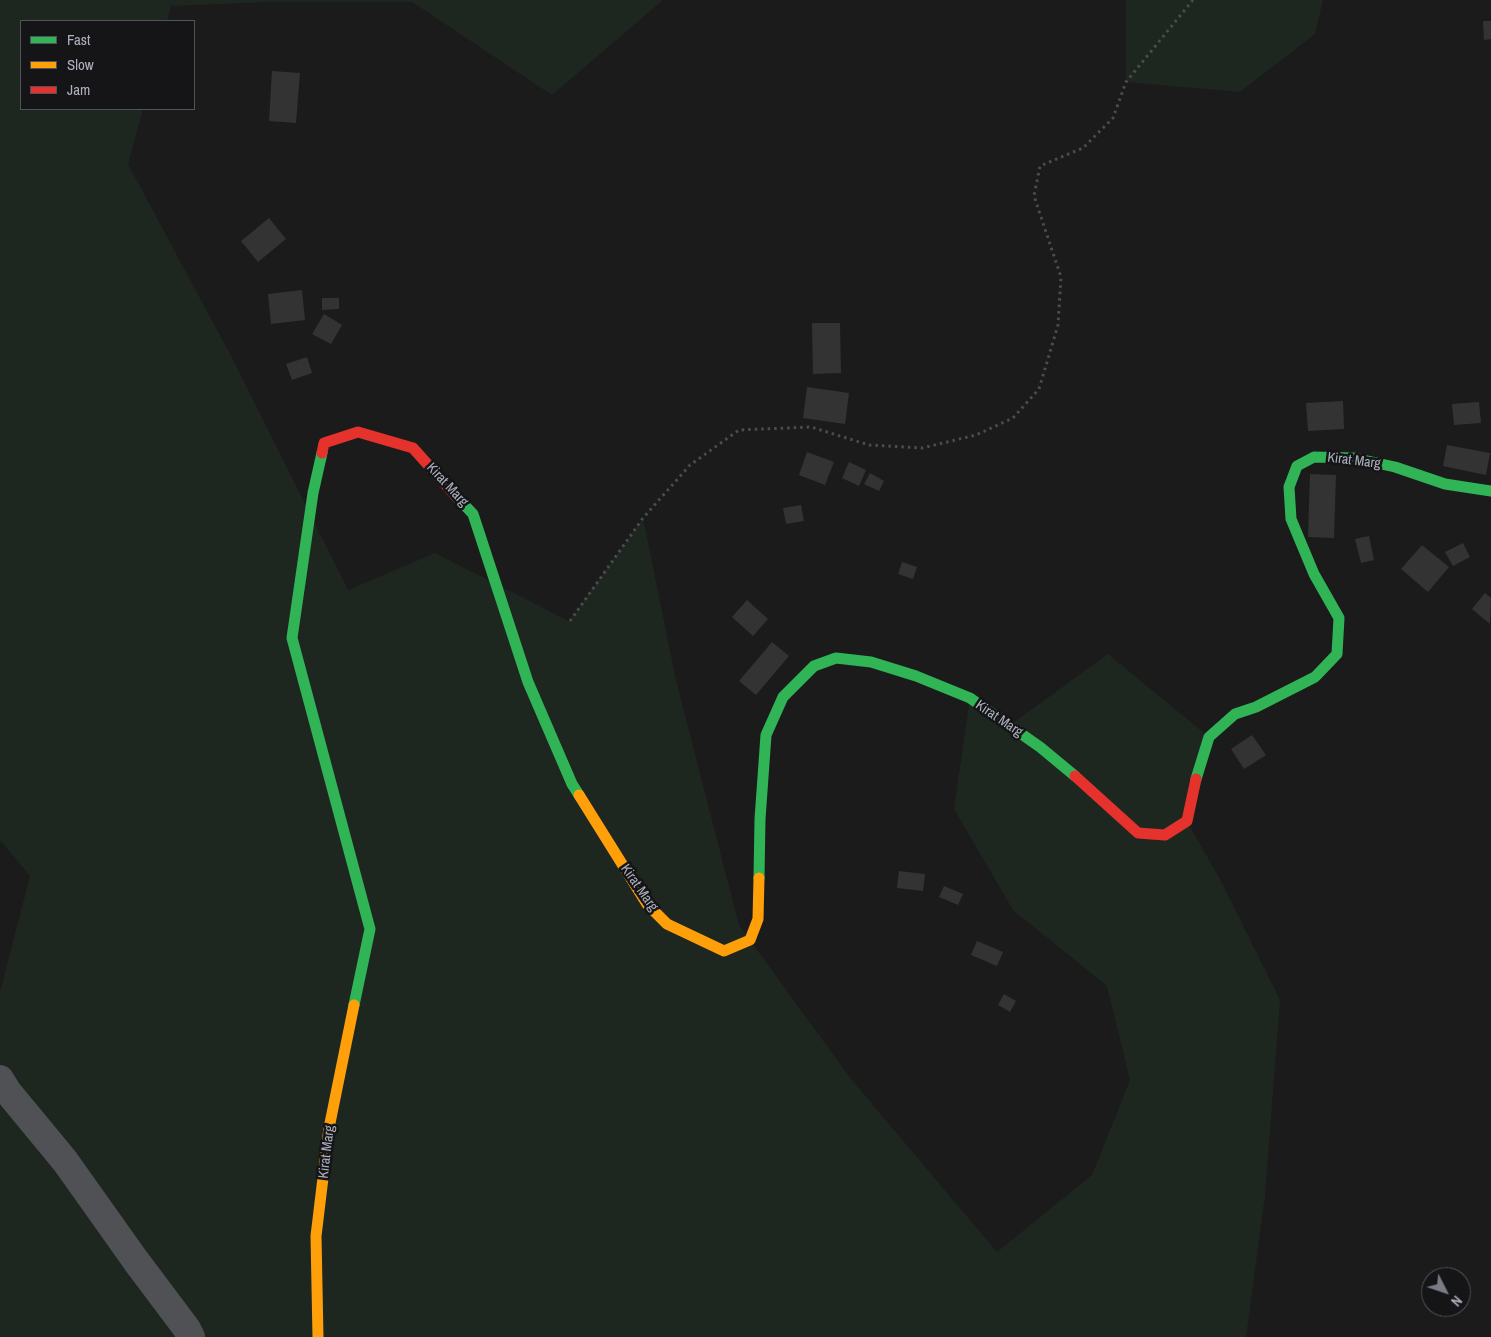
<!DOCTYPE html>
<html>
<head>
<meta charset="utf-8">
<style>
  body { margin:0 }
  #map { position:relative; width:1491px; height:1337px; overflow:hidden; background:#1b1b1c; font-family:"Archivo Narrow",sans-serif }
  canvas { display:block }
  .legend { position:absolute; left:20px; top:20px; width:175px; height:90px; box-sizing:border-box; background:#151518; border:1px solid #51535a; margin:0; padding:6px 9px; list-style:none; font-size:15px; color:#acb1bd }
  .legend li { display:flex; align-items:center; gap:10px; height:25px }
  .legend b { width:25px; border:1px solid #51535a }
  .north { position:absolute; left:1421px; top:1267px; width:50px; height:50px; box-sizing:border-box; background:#151518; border:1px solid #51535a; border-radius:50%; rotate:131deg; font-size:14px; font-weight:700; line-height:20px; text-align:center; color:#acb1bd }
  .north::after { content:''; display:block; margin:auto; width:18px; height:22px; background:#797c85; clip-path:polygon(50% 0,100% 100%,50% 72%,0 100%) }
</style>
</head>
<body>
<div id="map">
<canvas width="1491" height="1337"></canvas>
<ul class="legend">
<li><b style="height:6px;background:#30b455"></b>Fast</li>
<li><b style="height:6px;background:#ff9f0a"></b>Slow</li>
<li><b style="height:6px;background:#e5322d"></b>Jam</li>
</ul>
<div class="north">N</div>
</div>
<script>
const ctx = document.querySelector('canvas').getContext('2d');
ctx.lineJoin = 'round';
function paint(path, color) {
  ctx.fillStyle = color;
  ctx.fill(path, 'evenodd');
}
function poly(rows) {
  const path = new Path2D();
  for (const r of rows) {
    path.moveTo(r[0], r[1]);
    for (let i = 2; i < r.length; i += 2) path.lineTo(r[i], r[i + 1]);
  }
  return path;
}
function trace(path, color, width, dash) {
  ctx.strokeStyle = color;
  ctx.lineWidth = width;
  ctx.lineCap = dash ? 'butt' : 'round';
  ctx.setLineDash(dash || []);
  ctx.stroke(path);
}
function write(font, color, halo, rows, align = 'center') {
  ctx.font = font + ' "Archivo Narrow",sans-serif';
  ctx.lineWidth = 5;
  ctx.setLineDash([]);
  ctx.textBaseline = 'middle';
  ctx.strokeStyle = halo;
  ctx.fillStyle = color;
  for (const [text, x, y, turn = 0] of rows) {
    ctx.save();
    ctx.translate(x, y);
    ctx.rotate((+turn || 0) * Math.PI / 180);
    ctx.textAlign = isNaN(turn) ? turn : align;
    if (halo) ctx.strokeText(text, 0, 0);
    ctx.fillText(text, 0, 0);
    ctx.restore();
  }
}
const green = poly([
  [0,0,663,0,552,95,412,2,270,2,171,6,167,21,21,21,21,109,143,109,128,164,231,356,348,590,435,553,569,621,643,518,676,680,739,925,851,1079,997,1252,1092,1175,1130,1080,1107,986,1013,910,954,809,970,698,1010,725,1108,654,1209,737,1187,821,1221,881,1280,1000,1265,1195,1246,1337,0,1337,0,992,30,876,0,840],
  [1126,0,1323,0,1315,34,1240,92,1126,82]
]);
const building = poly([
  [1483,21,1491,21,1491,39,1484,40],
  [272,71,300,73,296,123,269,121],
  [269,218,286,239,258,262,241,241],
  [302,290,305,320,271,324,268,294],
  [322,298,339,298,339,309,322,310],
  [324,314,342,325,331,344,312,334],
  [812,323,840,323,841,373,813,374],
  [307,357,312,373,292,380,286,364],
  [807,387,849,393,845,424,803,418],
  [1343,401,1344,429,1308,431,1306,403],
  [1479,402,1481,423,1454,425,1452,404],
  [1447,445,1490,453,1486,475,1443,466],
  [807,452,834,462,825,485,799,475],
  [849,462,866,470,859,486,842,478],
  [870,473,884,481,879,491,864,484],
  [1310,474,1336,475,1334,538,1308,537],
  [801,505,804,521,786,524,783,508],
  [1369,536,1374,560,1361,563,1355,539],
  [1463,543,1470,557,1453,566,1445,552],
  [1422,545,1449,567,1428,592,1401,569],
  [902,562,917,567,913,579,898,574],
  [1485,593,1491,598,1490,624,1472,609],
  [747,600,768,619,753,636,732,617],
  [772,642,789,656,756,695,739,681],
  [1252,735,1266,755,1244,769,1231,749],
  [899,871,925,874,923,891,897,888],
  [944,886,963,894,958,905,939,897],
  [977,941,1003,952,997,966,971,955],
  [1004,994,1016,1001,1010,1012,998,1005]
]);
const path = poly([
  [570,621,643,518,690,465,739,430,811,427,869,445,922,448,976,435,1013,418,1039,389,1058,325,1061,277,1034,196,1040,166,1083,148,1113,118,1126,82,1193,0]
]);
const street = poly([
  [0,1079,8,1092,65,1161,136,1261,187,1329,191,1337]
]);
const fast = poly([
  [322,453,313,493,292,638,370,929,354,1005],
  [455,495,473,514,528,682,572,784,579,795],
  [1196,779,1209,737,1235,714,1256,707,1315,677,1337,654,1339,618,1314,574,1291,519,1289,487,1297,466,1314,457,1354,458,1395,467,1445,484,1491,491],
  [759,878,760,819,766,735,783,697,814,666,836,658,871,662,916,676,970,698,1040,747,1075,776]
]);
const slow = poly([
  [579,795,647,904,667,924,724,951,750,940,758,919,759,878],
  [318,1337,316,1236,329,1128,354,1005]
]);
const jam = poly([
  [322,453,324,443,358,432,413,448,455,495],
  [1075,776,1138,833,1165,835,1187,821,1196,779]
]);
const streetNames = [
  ["Kirat Marg",1354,461,7],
  ["Kirat Marg",447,485,47],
  ["Kirat Marg",999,719,34],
  ["Kirat Marg",639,888,55],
  ["Kirat Marg",327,1152,-83]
];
paint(green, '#1e2620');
paint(building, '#333334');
trace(path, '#4b4c4f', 3, [2.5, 4]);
trace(street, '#4f5155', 28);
trace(fast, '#30b455', 11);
trace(slow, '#ff9f0a', 11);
trace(jam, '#e5322d', 11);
write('14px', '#acb1bd', '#151518', streetNames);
</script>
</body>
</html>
